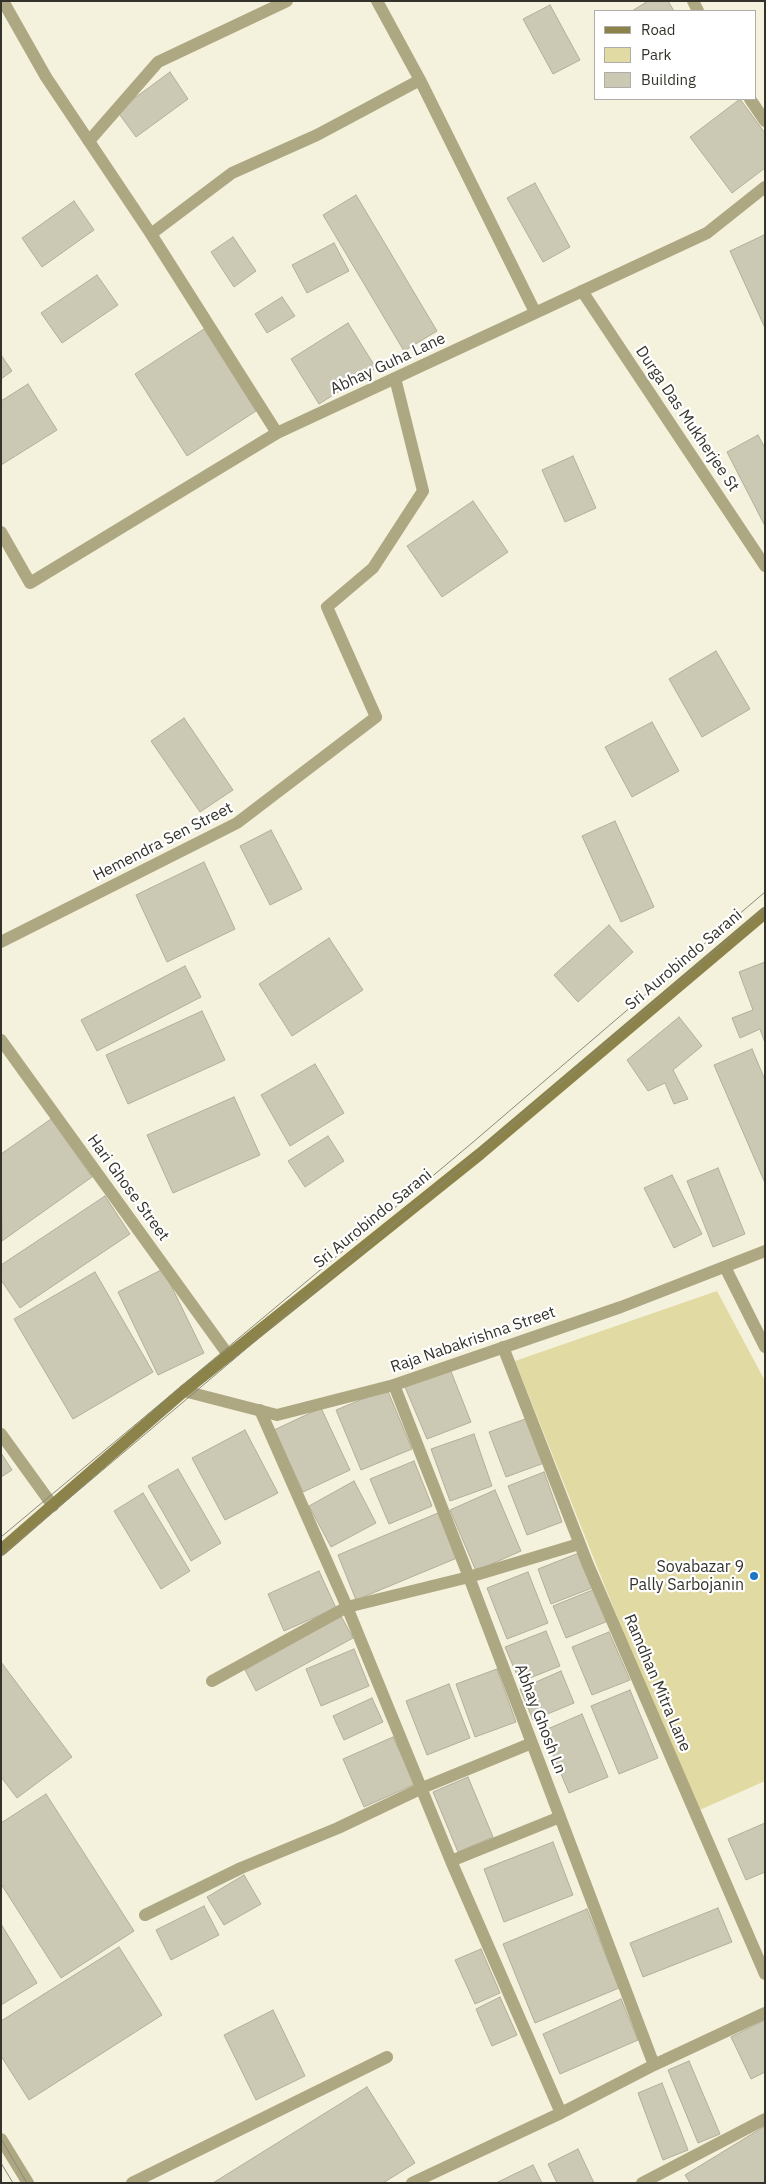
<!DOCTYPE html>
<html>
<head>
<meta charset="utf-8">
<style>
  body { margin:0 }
  #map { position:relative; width:766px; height:2184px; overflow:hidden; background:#f4f1dc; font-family:"IBM Plex Sans",sans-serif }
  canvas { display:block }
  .frame { position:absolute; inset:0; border:2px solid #34332b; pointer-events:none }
  .legend { position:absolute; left:594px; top:10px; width:162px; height:90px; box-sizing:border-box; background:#fff; border:1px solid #aeadaa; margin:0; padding:6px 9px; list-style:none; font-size:15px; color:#34332b }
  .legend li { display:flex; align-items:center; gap:10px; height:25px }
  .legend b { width:25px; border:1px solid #aeadaa }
</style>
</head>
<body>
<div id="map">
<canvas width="766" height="2184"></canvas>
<div class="frame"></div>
<ul class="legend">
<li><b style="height:6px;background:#8c834b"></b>Road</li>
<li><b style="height:14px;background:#e2daa3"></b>Park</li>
<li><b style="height:14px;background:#cbc8b4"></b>Building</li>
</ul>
</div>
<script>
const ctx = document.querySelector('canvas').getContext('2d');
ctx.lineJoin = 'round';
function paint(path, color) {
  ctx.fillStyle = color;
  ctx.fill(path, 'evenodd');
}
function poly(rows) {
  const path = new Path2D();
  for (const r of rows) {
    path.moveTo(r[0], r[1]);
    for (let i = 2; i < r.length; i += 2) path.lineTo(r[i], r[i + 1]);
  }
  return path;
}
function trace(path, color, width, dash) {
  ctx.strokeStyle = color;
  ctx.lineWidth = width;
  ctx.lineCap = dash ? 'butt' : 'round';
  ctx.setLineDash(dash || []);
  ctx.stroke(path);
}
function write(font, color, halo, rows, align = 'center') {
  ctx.font = font + ' "IBM Plex Sans",sans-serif';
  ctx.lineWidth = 4.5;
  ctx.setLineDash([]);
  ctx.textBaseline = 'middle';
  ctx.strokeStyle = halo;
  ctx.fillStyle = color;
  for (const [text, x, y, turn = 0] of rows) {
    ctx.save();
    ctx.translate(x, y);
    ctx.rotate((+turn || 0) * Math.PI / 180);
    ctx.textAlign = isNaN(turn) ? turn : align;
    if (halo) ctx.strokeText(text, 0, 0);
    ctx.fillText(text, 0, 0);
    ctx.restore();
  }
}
const green = poly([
  [717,1291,765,1381,765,1781,695,1812,515,1361]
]);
const building = poly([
  [648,1,668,1,674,11,632,11,648,1],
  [550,5,580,60,553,74,523,19,550,5],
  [170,72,188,99,136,137,117,111,170,72],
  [740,99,765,133,765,168,732,193,690,137,740,99],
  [535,183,570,247,543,262,507,198,535,183],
  [356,195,437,331,404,351,323,215,356,195],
  [74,201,94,230,42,267,22,238,74,201],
  [764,235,765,236,765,328,730,251,764,235],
  [233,237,256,271,234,287,211,252,233,237],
  [334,243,349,271,307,293,292,265,334,243],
  [97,275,118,305,62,343,41,313,97,275],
  [282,297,295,316,267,333,255,314,282,297],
  [348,323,376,368,319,404,291,359,348,323],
  [204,329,256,411,187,456,135,374,204,329],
  [1,355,12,371,1,379,1,355],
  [28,384,57,430,1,465,1,401,28,384],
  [758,435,765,448,765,526,727,452,758,435],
  [573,456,596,508,565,522,542,470,573,456],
  [473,501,508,552,442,597,407,546,473,501],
  [716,651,750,709,702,737,669,679,716,651],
  [184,718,233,790,200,812,151,741,184,718],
  [652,722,679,771,632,797,605,747,652,722],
  [615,821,654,907,621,922,582,836,615,821],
  [271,830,302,889,270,905,240,846,271,830],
  [204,862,235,929,167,962,136,895,204,862],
  [609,925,633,952,578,1002,554,975,609,925],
  [329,938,363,990,292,1036,259,984,329,938],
  [765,962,765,1043,760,1029,740,1038,732,1018,753,1010,739,972,765,962],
  [185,966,201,997,97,1051,81,1020,185,966],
  [202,1011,225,1060,128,1104,106,1055,202,1011],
  [679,1017,702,1046,673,1070,688,1099,674,1104,665,1083,648,1091,627,1060,679,1017],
  [752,1049,765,1080,765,1183,714,1065,752,1049],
  [315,1064,344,1113,290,1146,261,1095,315,1064],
  [234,1097,260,1155,173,1193,147,1135,234,1097],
  [51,1119,92,1177,2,1241,1,1154,51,1119],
  [328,1136,344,1161,305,1187,288,1161,328,1136],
  [718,1168,745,1234,713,1247,687,1181,718,1168],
  [672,1175,702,1234,674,1248,644,1188,672,1175],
  [105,1196,130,1234,20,1308,1,1280,1,1265,105,1196],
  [163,1269,204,1353,158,1375,118,1292,163,1269],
  [95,1272,153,1372,73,1419,14,1319,95,1272],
  [450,1369,471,1422,427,1439,405,1387,450,1369],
  [387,1389,412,1449,361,1470,336,1410,387,1389],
  [321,1408,350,1470,303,1492,274,1430,321,1408],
  [528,1418,544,1463,506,1477,489,1432,528,1418],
  [245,1430,278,1493,225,1520,192,1458,245,1430],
  [474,1434,492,1486,450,1501,431,1449,474,1434],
  [1,1453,12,1470,1,1477,1,1453],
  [414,1461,432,1506,389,1524,370,1479,414,1461],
  [178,1469,221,1543,191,1561,148,1486,178,1469],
  [544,1472,562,1522,527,1535,508,1486,544,1472],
  [354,1481,376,1523,331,1547,309,1506,354,1481],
  [495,1490,521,1551,476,1571,450,1510,495,1490],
  [143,1493,190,1571,161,1589,114,1511,143,1493],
  [438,1513,457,1558,356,1600,338,1555,438,1513],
  [579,1553,592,1588,551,1604,538,1569,579,1553],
  [319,1571,336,1608,284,1631,268,1594,319,1571],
  [528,1572,548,1623,507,1639,487,1588,528,1572],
  [595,1589,608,1621,566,1638,553,1606,595,1589],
  [341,1616,353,1638,256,1691,245,1670,341,1616],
  [546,1631,560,1666,520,1682,505,1647,546,1631],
  [609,1632,630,1680,592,1695,572,1647,609,1632],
  [354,1649,369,1686,321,1706,306,1669,354,1649],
  [1,1662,72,1757,17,1798,1,1777,1,1662],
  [497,1669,516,1722,475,1737,456,1684,497,1669],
  [561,1671,574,1703,533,1720,520,1689,561,1671],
  [449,1684,470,1738,427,1755,406,1701,449,1684],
  [630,1690,658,1758,619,1774,591,1706,630,1690],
  [372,1698,383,1722,344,1740,333,1716,372,1698],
  [582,1714,608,1777,569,1793,543,1731,582,1714],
  [393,1737,415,1784,364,1807,343,1759,393,1737],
  [468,1777,493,1837,458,1852,433,1792,468,1777],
  [46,1794,134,1931,61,1978,1,1884,1,1823,46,1794],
  [765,1823,765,1872,746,1880,728,1839,765,1823],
  [553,1842,573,1895,504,1922,484,1869,553,1842],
  [244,1875,261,1904,224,1925,207,1897,244,1875],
  [204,1906,219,1935,171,1960,156,1930,204,1906],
  [718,1908,732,1942,643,1977,630,1943,718,1908],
  [587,1909,619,1988,535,2023,503,1944,587,1909],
  [1,1924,37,1983,1,2005,1,1924],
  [119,1947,162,2015,29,2100,1,2056,1,2021,119,1947],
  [481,1949,500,1993,475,2004,455,1960,481,1949],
  [500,1997,517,2035,492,2046,476,2009,500,1997],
  [621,1999,638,2040,560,2074,543,2034,621,1999],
  [273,2010,305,2076,256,2100,224,2035,273,2010],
  [765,2020,765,2072,751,2079,731,2037,765,2020],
  [689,2061,720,2134,698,2143,668,2070,689,2061],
  [662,2083,688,2150,663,2160,638,2093,662,2083],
  [367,2087,415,2163,383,2183,213,2183,367,2087],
  [765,2126,765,2183,690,2183,685,2175,765,2126],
  [578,2149,594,2183,557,2183,548,2164,578,2149],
  [533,2165,542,2183,496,2183,533,2165]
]);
const service = poly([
  [377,1,420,80],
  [693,1,698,11],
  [750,99,765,121],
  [89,141,158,62,287,1],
  [151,234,232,173,317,135,420,80,535,312],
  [582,291,765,566]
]);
const minor = poly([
  [3,1,46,77,151,234,277,433],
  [1,532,30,583,277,433,707,233,765,187],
  [1,942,237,823,376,717,327,607,373,568,423,491,395,378],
  [1,1040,229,1356],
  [725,1267,765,1347],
  [503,1347,588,1565,765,1974],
  [394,1385,469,1577,654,2065],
  [260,1410,347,1607,451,1861,561,2113],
  [1,1434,53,1506],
  [212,1681,347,1607,469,1577,579,1544],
  [451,1861,560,1817],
  [145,1915,241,1868,338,1828,422,1788,532,1743],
  [132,2183,387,2057],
  [412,2183,561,2113,654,2065,765,2013],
  [642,2183,765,2119]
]);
const tertiary = poly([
  [184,1391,277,1415,394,1385,621,1307,765,1251],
  [1,2139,28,2183]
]);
const secondary = poly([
  [1,1550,184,1391,480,1154,765,913]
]);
const tram = poly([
  [1,1537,472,1143,765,892],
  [1,1556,479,1152,765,908],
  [1,2139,27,2183],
  [1,2163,13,2183]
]);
const markers = [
  [754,1576,5,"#1d77c4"]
];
const streetNames = [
  ["Abhay Guha Lane",388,364,-25],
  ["Durga Das Mukherjee St",687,419,56],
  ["Hemendra Sen Street",163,842,-27],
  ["Sri Aurobindo Sarani",684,960,-40],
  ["Hari Ghose Street",128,1188,54],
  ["Sri Aurobindo Sarani",373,1219,-39],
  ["Raja Nabakrishna Street",473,1340,-19],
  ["Ramdhan Mitra Lane",657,1683,67],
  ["Abhay Ghosh Ln",540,1719,69]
];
const poiNames = [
  ["Sovabazar 9",744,1567],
  ["Pally Sarbojanin",744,1585]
];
paint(green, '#e2daa3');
paint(building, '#cbc8b4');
trace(building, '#b1ae9a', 1);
trace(service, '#ada782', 12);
trace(minor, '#ada782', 12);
trace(tertiary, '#ada782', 12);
trace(secondary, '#8c834b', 12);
trace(tram, '#8b897b', 1);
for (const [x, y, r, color] of markers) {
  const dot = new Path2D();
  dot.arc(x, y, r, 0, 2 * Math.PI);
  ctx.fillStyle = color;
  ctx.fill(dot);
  trace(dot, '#fff', 2);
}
write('16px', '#34332b', '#fff', streetNames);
write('16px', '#34332b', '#fff', poiNames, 'right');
</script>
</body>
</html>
